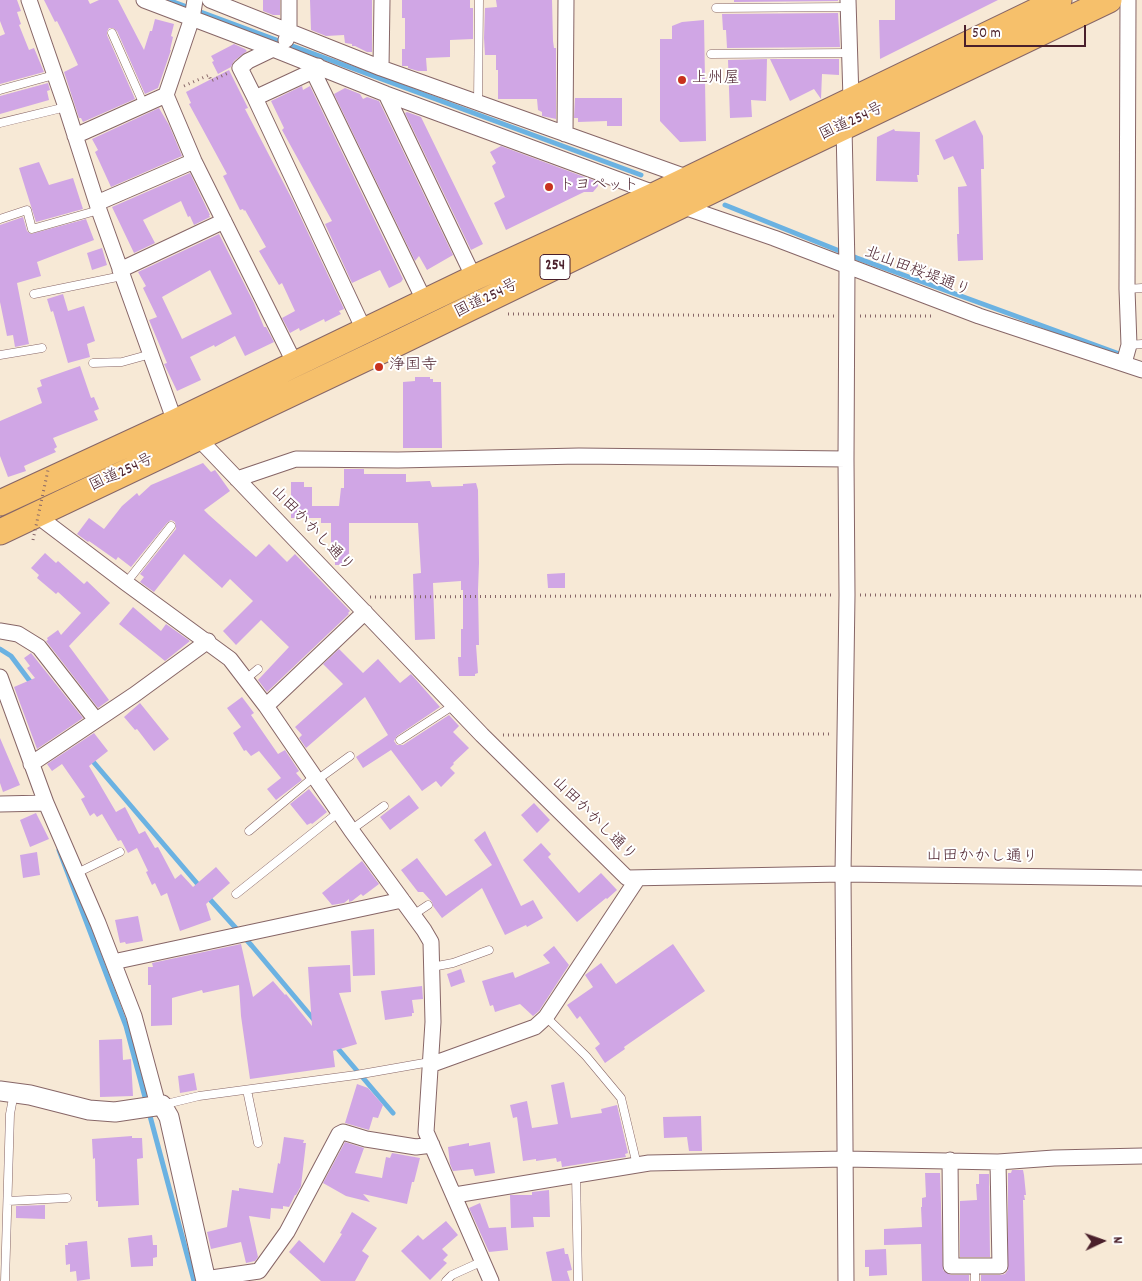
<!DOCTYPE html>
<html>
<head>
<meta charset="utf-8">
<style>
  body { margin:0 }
  #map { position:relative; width:1142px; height:1281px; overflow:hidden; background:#f7e9d6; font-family:Dekko,sans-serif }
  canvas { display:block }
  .north { position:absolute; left:1077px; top:1216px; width:50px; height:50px; -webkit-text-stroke:4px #fff; paint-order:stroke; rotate:87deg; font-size:14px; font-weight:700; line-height:20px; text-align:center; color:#4a1f2b }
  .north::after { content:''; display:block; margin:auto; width:18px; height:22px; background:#4a1f2b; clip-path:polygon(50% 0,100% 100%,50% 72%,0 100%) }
  .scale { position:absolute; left:964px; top:25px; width:122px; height:22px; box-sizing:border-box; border:2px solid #4a1f2b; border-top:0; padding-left:6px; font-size:15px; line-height:18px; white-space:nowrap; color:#4a1f2b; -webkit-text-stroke:4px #fff; paint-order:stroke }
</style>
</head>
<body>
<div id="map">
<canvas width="1142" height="1281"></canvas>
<div class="north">N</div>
<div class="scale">50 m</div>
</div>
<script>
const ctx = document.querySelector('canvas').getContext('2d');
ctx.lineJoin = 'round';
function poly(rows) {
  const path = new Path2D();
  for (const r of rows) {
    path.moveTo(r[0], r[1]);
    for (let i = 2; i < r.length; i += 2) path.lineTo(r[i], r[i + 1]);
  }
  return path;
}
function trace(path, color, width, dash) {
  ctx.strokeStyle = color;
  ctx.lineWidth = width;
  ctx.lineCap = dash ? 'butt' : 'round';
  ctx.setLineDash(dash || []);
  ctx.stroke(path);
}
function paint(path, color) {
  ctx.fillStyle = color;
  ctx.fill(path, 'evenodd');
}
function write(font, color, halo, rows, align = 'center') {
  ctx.font = font + ' Dekko,"Klee One",sans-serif';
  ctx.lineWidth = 4;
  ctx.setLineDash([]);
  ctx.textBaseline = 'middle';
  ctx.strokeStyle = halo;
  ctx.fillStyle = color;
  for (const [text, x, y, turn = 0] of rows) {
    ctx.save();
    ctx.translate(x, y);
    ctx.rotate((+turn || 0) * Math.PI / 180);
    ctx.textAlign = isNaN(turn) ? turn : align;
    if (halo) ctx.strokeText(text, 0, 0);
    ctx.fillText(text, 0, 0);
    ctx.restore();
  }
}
const stream = poly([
  [168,0,641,175],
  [725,205,857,258,1125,356],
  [0,649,11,656,32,684],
  [90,758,201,888],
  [59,850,126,1026,194,1281],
  [206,895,252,946,315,1021],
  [335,1045,393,1113]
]);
const building = poly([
  [0,0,17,0,21,11,17,12,21,24,19,25,29,50,34,48,44,72,0,84,0,36,5,34,0,21],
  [44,0,88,0,90,4,99,0,118,0,144,50,150,31,152,31,155,19,174,24,171,36,173,37,170,50,171,50,158,88,145,94,117,31,113,28,109,28,107,32,107,35,135,99,83,122,81,118,79,118,64,72,78,65,65,37,57,21,55,22],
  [263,0,280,0,280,15,273,15,263,11],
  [310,0,372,0,372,52,367,52,355,46,352,46,352,44,345,43,344,35,326,36,311,30],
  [402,0,470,0,470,8,473,8,473,39,450,40,450,57,426,58,427,71,418,71,408,68,408,66,402,66,402,49,405,49,405,18,402,18],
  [496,0,552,0,553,41,554,48,556,48,556,119,542,116,542,112,538,110,537,99,498,99,498,70,496,70,496,55,485,55,484,38,485,8,497,7],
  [734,0,838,0,838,1,734,2],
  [895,0,998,0,880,59,879,20,895,20],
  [838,13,840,47,727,48,726,30,723,30,722,14],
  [704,20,706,141,680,142,660,121,660,39,672,39,672,26,682,22],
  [234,44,245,49,247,51,234,61,231,67,218,74,212,62,214,61,211,56],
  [767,59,766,101,751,100,752,117,730,118,728,60],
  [770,59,839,59,839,75,822,74,821,99,814,89,790,101],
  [229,70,248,108,245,109,293,201,344,309,339,311,341,314,325,322,324,319,300,331,299,328,290,333,282,318,295,311,282,283,279,285,259,251,266,247,245,210,244,211,243,209,240,210,223,176,227,174,189,104,191,103,186,92],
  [48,83,50,90,47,91,49,100,0,114,0,96],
  [302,86,303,90,310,86,403,279,401,282,389,288,380,270,352,283,325,224,332,221,282,130,284,128,271,101],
  [345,88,360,94,363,99,367,97,379,101,453,255,427,270,419,256,415,261,334,94],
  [575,98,622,98,622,126,607,126,607,121,578,122,578,118,574,118],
  [159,108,169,125,182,156,111,187,95,152,98,150,92,139],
  [407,112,421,117,483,244,471,250,405,113],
  [975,120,983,136,984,169,981,169,983,260,958,261,957,234,959,234,958,187,967,186,953,156,944,160,935,140],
  [894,129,895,131,920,132,919,175,917,175,918,182,876,181,877,137],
  [501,146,598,182,598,186,593,192,584,192,506,230,494,203,505,197,492,166,496,163,490,152],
  [39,162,49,185,73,178,83,209,36,222,19,168],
  [190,173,210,215,209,215,210,217,194,225,190,216,188,217,181,201,143,220,155,243,134,253,112,207],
  [23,217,27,231,31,234,86,219,94,240,37,262,41,276,17,283,29,344,15,347,13,335,7,336,0,302,0,225],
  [219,234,254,303,264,327,266,327,274,342,245,356,235,336,215,347,214,345,190,357,201,380,177,391,165,366,164,364,167,363,149,320,157,317,143,288,146,286,138,272],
  [210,270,232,314,182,339,162,297],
  [102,248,107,265,92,270,87,253],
  [63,294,68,311,84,306,95,341,87,344,90,357,68,363,53,311,51,312,47,299],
  [80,366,91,398,94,397,99,409,94,411,98,420,53,438,57,447,54,449,56,452,24,466,26,471,8,477,0,456,0,421,42,403,37,388,42,386,40,380],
  [415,377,430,377,430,379,433,379,433,382,441,382,442,448,403,448,403,382,415,381],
  [203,463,211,472,215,470,230,491,204,510,209,515,256,557,269,544,287,562,295,554,350,611,348,613,349,614,267,692,258,680,289,647,261,620,236,645,223,631,253,601,230,579,222,588,184,554,154,592,140,582,144,577,140,574,176,529,175,522,171,520,167,523,131,567,118,557,116,560,89,541,88,542,77,534,89,518,104,529,122,506,137,493,139,496,151,485],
  [344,469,364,469,364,474,406,474,406,482,430,481,432,487,463,486,463,484,476,483,478,490,479,563,478,590,479,645,476,645,478,673,475,674,475,676,459,676,458,657,461,657,461,629,463,629,463,590,461,590,461,581,433,583,435,639,415,640,413,574,421,573,418,523,349,523,349,565,335,565,335,552,331,552,331,523,321,523,321,518,291,518,291,482,304,482,304,487,312,487,312,506,339,506,341,488,344,488],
  [45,553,56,563,58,561,84,584,87,581,110,603,69,646,109,700,98,708,46,641,48,640,47,638,58,630,61,635,81,613,58,592,56,594,37,578,39,575,31,568],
  [565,573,565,588,548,588,547,574],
  [133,607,161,631,166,624,190,641,165,661,119,624],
  [339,649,363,673,378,659,400,683,411,674,440,707,397,736,394,741,397,745,403,745,449,715,459,726,453,732,469,748,453,763,454,764,450,768,455,773,441,787,436,781,422,791,391,750,363,768,356,757,388,735,365,697,306,748,299,738,302,735,295,727,343,684,323,664],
  [31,653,83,718,37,749,14,687,35,678,27,668,30,666,24,658],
  [242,697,254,713,251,715,278,754,285,750,299,771,296,773,302,780,276,800,267,789,281,778,259,751,251,756,246,750,244,751,233,733,241,727,227,708],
  [140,703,169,739,154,751,137,729,135,730,124,717],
  [94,733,108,751,89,766,116,812,125,807,139,834,145,831,155,848,158,847,175,879,181,874,193,887,216,867,230,883,206,904,211,920,180,931,167,893,161,896,155,883,152,885,146,872,148,871,137,848,128,853,121,840,118,841,102,814,97,817,94,813,90,816,81,799,85,797,62,764,52,771,47,764],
  [0,738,20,785,3,792,0,783],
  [309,789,327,812,312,824,311,823,307,825,290,804],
  [409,795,419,808,390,830,380,817],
  [534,803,550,820,537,833,521,815],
  [36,813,49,839,30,847,20,820],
  [485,831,521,906,533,900,543,918,527,927,526,925,505,935,482,888,442,918,433,906,432,902,423,892,418,892,401,870,417,858,446,896,492,865,474,840],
  [541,843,551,854,548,857,579,893,601,873,617,890,607,899,606,898,577,922,523,860],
  [37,852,40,875,23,878,20,855],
  [362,861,379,884,363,896,361,894,352,901,349,902,349,899,344,903,332,905,322,893],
  [138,916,143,941,126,944,125,942,120,943,115,920],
  [374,929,375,975,353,976,351,931],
  [241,944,253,997,273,981,285,995,286,994,312,1026,308,967,350,965,351,992,339,993,357,1044,333,1051,335,1067,250,1079,241,1016,239,985,203,993,202,990,172,998,172,1025,151,1026,151,985,148,985,148,967,153,967,152,963],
  [673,944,705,991,624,1047,625,1049,605,1063,595,1048,600,1044,580,1016,577,1019,567,1005,593,987,585,975,601,963,616,984],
  [554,946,569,965,539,1011,533,1016,520,1004,495,1012,493,1005,490,1006,482,981,513,972,515,978,550,963,543,955],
  [461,969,465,982,451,987,447,974],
  [422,986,423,999,412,1000,414,1013,412,1013,412,1016,385,1020,381,991],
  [122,1039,123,1060,131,1059,133,1096,100,1097,99,1040],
  [194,1073,197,1090,180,1093,178,1076],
  [564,1082,571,1118,602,1113,601,1109,617,1105,628,1153,625,1154,626,1157,562,1167,561,1161,557,1162,556,1158,536,1161,536,1159,523,1161,517,1117,513,1118,510,1105,527,1101,532,1128,558,1124,551,1085],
  [357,1084,368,1088,383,1105,378,1118,373,1117,369,1130,345,1123],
  [701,1116,702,1151,689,1151,687,1137,664,1138,663,1117],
  [132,1136,132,1138,142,1138,143,1158,137,1159,139,1205,98,1207,98,1201,96,1201,95,1158,93,1159,92,1139],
  [284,1137,304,1140,303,1143,306,1143,301,1186,296,1195,295,1195,289,1207,283,1206,283,1209,271,1208,270,1219,249,1216,258,1257,255,1261,246,1263,241,1242,211,1249,207,1232,227,1227,232,1190,239,1191,239,1188,273,1193,278,1163,280,1164],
  [345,1142,364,1148,355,1173,382,1178,386,1157,390,1158,392,1153,420,1158,414,1182,412,1182,407,1204,363,1194,370,1202,346,1196,323,1183],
  [490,1142,495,1173,475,1176,473,1169,453,1171,450,1164,448,1147,469,1143,469,1146],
  [1012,1170,1023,1170,1024,1175,1026,1195,1024,1195,1025,1200,1023,1200,1025,1281,981,1281,981,1275,1000,1275,1005,1274,1008,1270,1008,1173,1011,1173],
  [925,1173,940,1173,943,1270,951,1275,969,1275,969,1281,922,1281,921,1244,884,1245,884,1229,922,1227,921,1207,922,1207,922,1198,926,1197],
  [979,1174,989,1174,990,1257,960,1257,960,1201,977,1200,976,1184,979,1184],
  [549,1190,550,1217,533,1217,534,1227,511,1228,510,1195,532,1195,532,1192],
  [480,1203,489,1228,506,1227,508,1250,489,1252,469,1208],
  [45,1205,45,1219,16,1218,16,1206],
  [352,1212,377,1228,362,1251,369,1256,355,1281,321,1281,289,1252,299,1240,324,1263,342,1234,340,1233],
  [446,1221,458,1235,442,1249,448,1255,443,1260,447,1263,430,1280,401,1251,418,1235,423,1240],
  [152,1235,153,1245,157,1245,157,1257,153,1258,153,1266,131,1267,128,1238],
  [87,1241,90,1279,77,1281,76,1271,70,1272,70,1264,66,1265,65,1245,68,1245,68,1243],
  [564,1248,565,1254,568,1254,572,1270,567,1271,570,1281,552,1281,546,1252],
  [886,1249,887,1275,869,1276,869,1267,865,1267,865,1250]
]);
const path = poly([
  [184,86,209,75,211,81,228,73],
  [508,314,834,316],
  [860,316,934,316],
  [860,595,1142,596],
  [370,597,834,595],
  [503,735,832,734]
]);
const service = poly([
  [716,8,848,7],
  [112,33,144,105],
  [711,54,850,53],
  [0,90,54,75],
  [478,103,479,0],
  [0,123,66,107],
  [0,219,27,210,32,229,99,210],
  [1127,289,1142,288],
  [34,294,122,276],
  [1129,345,1142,344],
  [0,355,42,348],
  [93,363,122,362,151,354],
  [126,583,171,526],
  [246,679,258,669],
  [400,740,454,705],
  [317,780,350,756],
  [351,830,384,806],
  [249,831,315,776],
  [77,873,120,852],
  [236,894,339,812],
  [413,915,428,905],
  [432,967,453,963,489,950],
  [546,1017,586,1056,621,1098,637,1165],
  [247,1090,258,1143],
  [162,1105,199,1096,356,1075,430,1062],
  [576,1174,578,1281],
  [8,1201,67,1198],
  [975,1266,975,1281],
  [5,1281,10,1114,14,1093],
  [446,1281,452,1275,483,1261]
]);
const minor = poly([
  [29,0,66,107,99,210,175,422],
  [144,0,273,49,386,94,657,194],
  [195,0,192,18,166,95,194,161,295,364],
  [210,0,381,68,689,178],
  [848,0,851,99],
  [286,40,289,33,289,0],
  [318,66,313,71,255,98,365,332],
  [381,68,382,0],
  [313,71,425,302],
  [386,94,474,278],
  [255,98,240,68,248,61,273,49],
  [844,127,847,266,846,459,847,595,843,874,846,1281],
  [565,134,566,0],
  [75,136,166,95],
  [97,203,194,161],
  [681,206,774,238,979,316,1142,370],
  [120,270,224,221],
  [1124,363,1129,345,1127,289,1128,0],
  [198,438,482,735,627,878,843,874,1142,878],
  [237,479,296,459,398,460,579,456,846,459],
  [35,514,126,583,230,659,266,706,351,830,424,930,431,942,433,1022,426,1132,491,1281],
  [0,631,18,634,39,647,96,720],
  [0,677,46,803,98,923,134,1016,158,1105],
  [266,706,365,612],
  [31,764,134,695,208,641],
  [0,804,46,803],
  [113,962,402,900],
  [430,1065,535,1027,546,1017,638,878],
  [950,1160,951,1266,1000,1266,998,1162],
  [455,1195,649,1163,845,1159,998,1162,1054,1158,1142,1156],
  [205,1279,259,1271,287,1232,339,1134,343,1132,366,1139,416,1147,432,1145]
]);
const tertiary = poly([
  [0,1091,30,1095,89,1110,115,1112,162,1105,169,1117,206,1281]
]);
const trunk = poly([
  [0,503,175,422,474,278,657,194,1059,0],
  [0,532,400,342,777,159,1109,0]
]);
const pathBridge = poly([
  [33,540,48,470]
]);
const markers = [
  [682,80,5,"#c8321e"],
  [549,187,5,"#c8321e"],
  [379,367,5,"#c8321e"]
];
const shields = [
  [555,267,30]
];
const shieldNames = [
  ["254",555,267]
];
const poiNames = [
  ["上州屋",692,80],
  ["トヨペット",559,187],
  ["浄国寺",389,367]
];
const streetNames = [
  ["国道254号",852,123,-25],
  ["北山田桜堤通り",917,273,21],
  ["国道254号",487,300,-26],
  ["国道254号",122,474,-25],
  ["山田かかし通り",311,530,46],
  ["山田かかし通り",593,820,45],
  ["山田かかし通り",982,858,1]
];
trace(stream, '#6bb2e2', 5);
paint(building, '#d0a6e5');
trace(service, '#876667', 9);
trace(minor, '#876667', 17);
trace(tertiary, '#876667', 21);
trace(trunk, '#876667', 27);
trace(path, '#876667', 3, [1, 4]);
trace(service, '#fff', 8);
trace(minor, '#fff', 15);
trace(tertiary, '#fff', 19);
trace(trunk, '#f6c06b', 25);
trace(pathBridge, '#876667', 3, [1, 4]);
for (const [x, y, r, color] of markers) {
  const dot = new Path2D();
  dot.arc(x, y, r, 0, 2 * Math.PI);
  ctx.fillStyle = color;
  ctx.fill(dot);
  trace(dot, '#fff', 2);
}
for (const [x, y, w] of shields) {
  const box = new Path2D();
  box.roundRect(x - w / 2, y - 12.5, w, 25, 4);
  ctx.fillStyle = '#fff';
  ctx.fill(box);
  trace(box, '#4a1f2b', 1);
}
write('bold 15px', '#4a1f2b', null, shieldNames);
write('16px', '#4a1f2b', '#fff', poiNames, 'left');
write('16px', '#4a1f2b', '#fff', streetNames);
</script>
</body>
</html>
